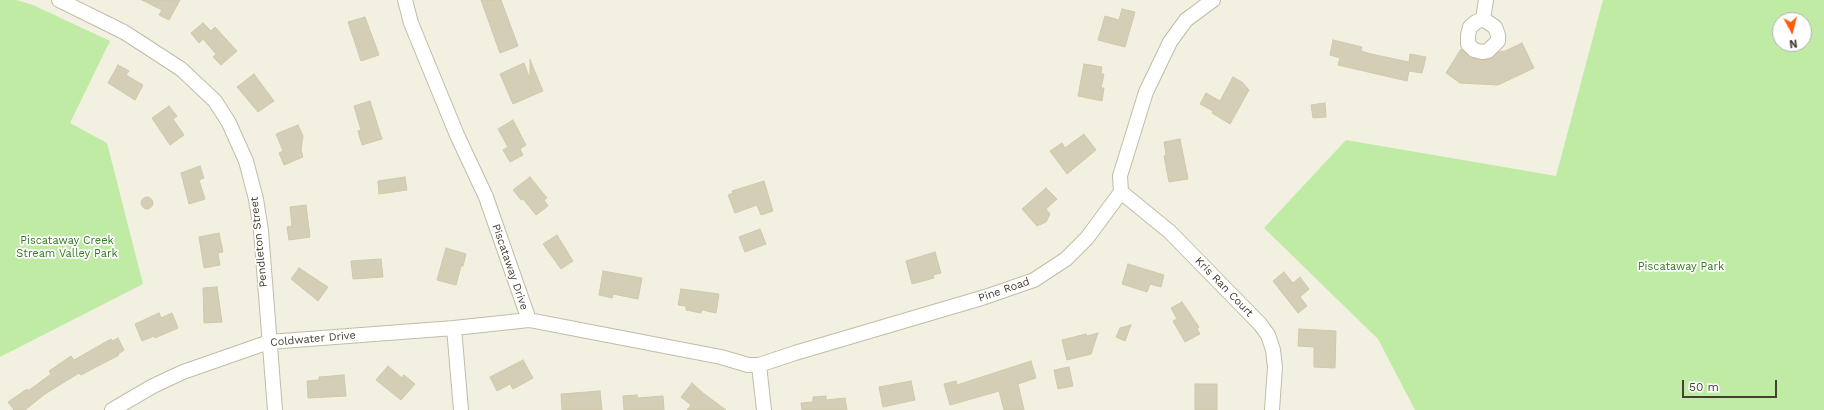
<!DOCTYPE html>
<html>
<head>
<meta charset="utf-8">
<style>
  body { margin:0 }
  #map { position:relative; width:1824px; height:410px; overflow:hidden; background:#f2f0e1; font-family:"Work Sans",sans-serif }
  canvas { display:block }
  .north { position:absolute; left:1772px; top:12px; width:40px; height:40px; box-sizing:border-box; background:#fff; border:1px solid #b4b3ad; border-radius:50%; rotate:173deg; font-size:11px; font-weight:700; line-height:16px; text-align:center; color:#444032 }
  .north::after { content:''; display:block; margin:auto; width:14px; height:18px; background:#ff5c0b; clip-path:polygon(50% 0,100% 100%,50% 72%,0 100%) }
  .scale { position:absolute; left:1682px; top:380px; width:95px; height:18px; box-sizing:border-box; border:2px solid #444032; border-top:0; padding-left:5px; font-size:12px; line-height:14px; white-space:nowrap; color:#444032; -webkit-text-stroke:3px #fff; paint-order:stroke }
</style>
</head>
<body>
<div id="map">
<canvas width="1824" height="410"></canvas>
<div class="north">N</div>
<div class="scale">50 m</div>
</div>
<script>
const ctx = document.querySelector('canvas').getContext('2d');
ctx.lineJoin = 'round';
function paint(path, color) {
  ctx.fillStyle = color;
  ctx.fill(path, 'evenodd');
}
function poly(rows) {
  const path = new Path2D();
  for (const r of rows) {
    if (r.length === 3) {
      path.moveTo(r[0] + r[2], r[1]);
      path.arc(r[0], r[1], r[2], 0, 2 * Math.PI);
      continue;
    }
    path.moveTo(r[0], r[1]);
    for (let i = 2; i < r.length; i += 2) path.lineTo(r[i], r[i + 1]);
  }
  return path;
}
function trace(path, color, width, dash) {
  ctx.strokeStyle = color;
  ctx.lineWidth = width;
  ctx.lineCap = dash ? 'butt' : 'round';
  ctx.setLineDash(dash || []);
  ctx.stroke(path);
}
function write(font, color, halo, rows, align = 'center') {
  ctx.font = font + ' "Work Sans",sans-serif';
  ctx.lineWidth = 3.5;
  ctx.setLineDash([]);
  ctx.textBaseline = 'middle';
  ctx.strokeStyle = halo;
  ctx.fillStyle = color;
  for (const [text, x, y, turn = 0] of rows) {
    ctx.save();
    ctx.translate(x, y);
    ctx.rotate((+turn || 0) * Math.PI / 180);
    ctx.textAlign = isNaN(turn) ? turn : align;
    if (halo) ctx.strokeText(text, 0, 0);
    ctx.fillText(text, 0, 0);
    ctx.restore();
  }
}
const green = poly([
  [0,0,16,0,33,5,110,41,70,123,107,143,143,284,0,357],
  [1603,0,1824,0,1824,410,1415,410,1378,339,1264,228,1346,140,1556,176],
  [1780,20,1804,20,1804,44,1780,44]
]);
const building = poly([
  [142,0,180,0,169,20,159,15,162,10,142,0],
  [481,0,501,0,518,46,500,53,481,0],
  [1122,9,1135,12,1125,47,1098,40,1105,16,1119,20,1122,9],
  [365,17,379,55,361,61,348,22,365,17],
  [203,23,211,31,215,27,237,51,221,65,213,57,216,54,203,39,199,43,191,33,203,23],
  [1333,40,1362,47,1361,51,1371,54,1409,62,1410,54,1426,57,1422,73,1409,71,1407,81,1338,65,1340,58,1330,55,1333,40],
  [1522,43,1534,68,1498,85,1460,83,1446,73,1461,49,1472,58,1483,60,1490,59,1499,52,1503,51,1503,52,1522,43],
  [530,60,543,91,513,104,500,74,524,63,530,79,530,60],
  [1084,64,1102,67,1101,74,1104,74,1101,88,1104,88,1102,101,1078,96,1084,64],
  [118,65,129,71,126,75,143,85,135,100,108,83,118,65],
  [254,74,274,101,258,112,237,87,254,74],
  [1233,77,1242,82,1249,90,1230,124,1212,113,1213,111,1200,104,1206,93,1220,101,1233,77],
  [370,101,382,139,362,145,358,131,361,130,354,106,370,101],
  [1325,103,1326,117,1313,118,1311,105,1325,103],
  [169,106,177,116,173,119,184,135,170,145,152,118,169,106],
  [513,120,526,145,520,149,523,155,510,162,503,150,508,147,498,129,513,120],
  [298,125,303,136,301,150,303,157,284,165,279,153,283,151,276,134,298,125],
  [1084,134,1096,150,1067,174,1050,151,1062,143,1065,148,1084,134],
  [1180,139,1188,179,1169,182,1164,156,1166,155,1164,142,1180,139],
  [200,166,204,178,199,180,205,199,189,204,181,173,200,166],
  [405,177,407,190,379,194,378,181,405,177],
  [530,177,547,198,544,200,548,206,536,215,523,199,521,200,513,190,530,177],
  [764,181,773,211,761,215,757,205,735,213,728,195,733,193,732,191,764,181],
  [1046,188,1057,199,1046,209,1050,214,1046,222,1037,226,1022,209,1046,188],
  [147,203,6],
  [306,205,310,237,289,240,287,227,292,226,290,207,306,205],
  [760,229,766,244,745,252,739,237,760,229],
  [219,233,223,252,218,253,220,265,204,268,199,237,219,233],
  [557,235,573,261,561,269,543,244,557,235],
  [446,248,466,254,463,266,461,266,456,285,437,280,446,248],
  [935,252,941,273,933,275,934,278,912,284,906,261,935,252],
  [381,259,383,277,353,279,351,261,381,259],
  [1128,264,1164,275,1161,287,1150,284,1147,292,1122,284,1128,264],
  [299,268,328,287,318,301,291,279,299,268],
  [603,271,642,278,638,299,613,294,612,298,599,295,603,271],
  [1284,272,1293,283,1300,277,1309,289,1300,297,1307,306,1298,313,1273,281,1284,272],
  [217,287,222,322,204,323,203,288,217,287],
  [681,289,719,294,716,313,702,310,701,313,686,310,686,306,678,305,681,289],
  [1182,302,1199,327,1197,329,1200,334,1185,342,1173,321,1177,319,1171,308,1182,302],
  [159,313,161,318,172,313,178,328,155,338,154,336,142,341,135,324,159,313],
  [1131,325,1125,341,1116,337,1120,328,1131,325],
  [1299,329,1336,331,1335,368,1314,367,1314,347,1298,346,1299,329],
  [1098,333,1091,354,1067,360,1062,340,1086,334,1087,336,1098,333],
  [118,338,124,350,118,354,119,355,81,375,79,373,45,394,25,410,14,410,8,402,27,389,28,391,51,374,49,371,71,356,74,360,111,339,112,341,118,338],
  [523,360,533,378,513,389,510,384,497,391,490,377,523,360],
  [1031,361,1036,378,1018,384,1024,410,1004,410,999,391,950,405,944,384,956,381,957,385,1031,361],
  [388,366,402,378,404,375,415,384,401,400,376,380,388,366],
  [1069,367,1073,386,1058,389,1054,370,1069,367],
  [344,375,346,396,308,398,307,381,319,380,319,377,344,375],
  [911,381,915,400,883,407,879,387,911,381],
  [692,383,703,393,726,410,687,410,691,405,681,397,692,383],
  [1195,384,1217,384,1217,410,1195,410,1195,384],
  [600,391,602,410,562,410,561,394,600,391],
  [637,395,637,398,663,396,664,410,624,410,623,396,637,395],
  [826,396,826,400,845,398,847,410,802,410,801,403,813,402,813,397,826,396]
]);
const street = poly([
  [59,0,124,32,181,69,215,101,229,123,246,161,256,199,261,231,275,410],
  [405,0,411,23,457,135,486,197,529,320],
  [1483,19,1495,27,1498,35,1498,41,1488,51,1482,52,1474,50,1468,44,1468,35,1470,27,1476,22,1483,19],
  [1483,19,1486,0],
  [1121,192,1170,232,1260,324,1268,335,1273,350,1275,367,1272,410],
  [454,328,461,410],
  [759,365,795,353,985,297,1034,280,1066,259,1087,238,1121,192,1120,176,1146,92,1170,42,1186,20,1213,0],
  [112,410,153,386,183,372,269,342,454,328,529,320,721,357,748,365,759,365,764,410]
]);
const parkNames = [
  ["Piscataway Creek",67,241],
  ["Stream Valley Park",67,254],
  ["Piscataway Park",1681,267]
];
const streetNames = [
  ["Pendleton Street",259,242,-96],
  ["Piscataway Drive",510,267,71],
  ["Kris Ran Court",1224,287,46],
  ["Pine Road",1004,290,-19],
  ["Coldwater Drive",313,339,-5]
];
paint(green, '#bfeba5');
paint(building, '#d4ceb6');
trace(building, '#d0c8a8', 1);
trace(street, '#c1bda6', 16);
trace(street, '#fff', 14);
write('11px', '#337a21', '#fff', parkNames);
write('11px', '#444032', '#fff', streetNames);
</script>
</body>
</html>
